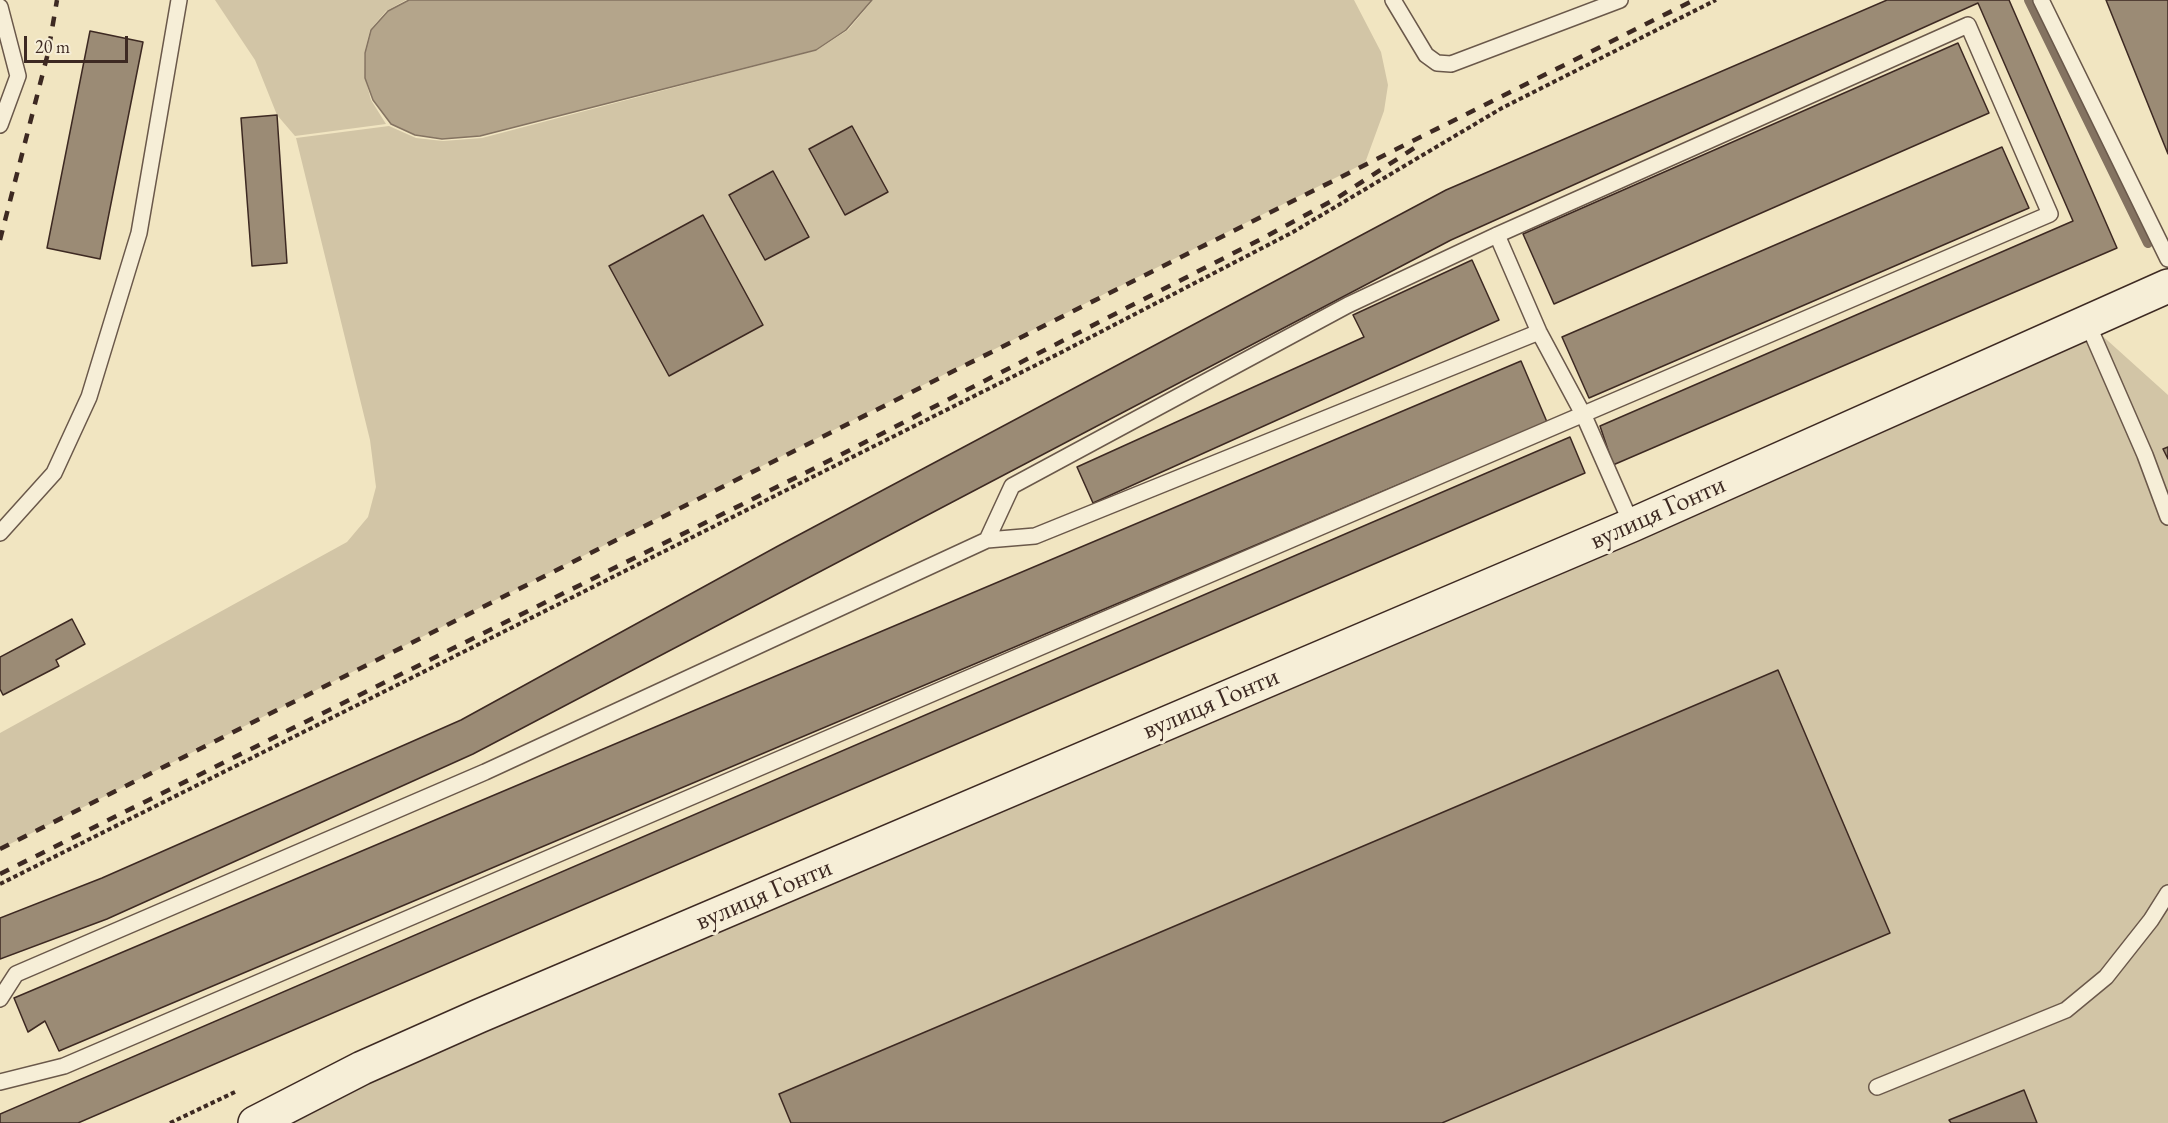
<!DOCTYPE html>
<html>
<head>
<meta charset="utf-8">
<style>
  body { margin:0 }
  #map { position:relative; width:2168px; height:1123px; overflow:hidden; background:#f1e5c1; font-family:"EB Garamond",serif }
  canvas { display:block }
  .scale { position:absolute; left:24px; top:36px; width:104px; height:27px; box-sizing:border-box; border:3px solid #3d2922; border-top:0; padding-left:8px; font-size:18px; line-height:21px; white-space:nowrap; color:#3d2922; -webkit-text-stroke:4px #f6eed7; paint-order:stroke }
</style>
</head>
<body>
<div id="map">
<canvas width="2168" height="1123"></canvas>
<div class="scale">20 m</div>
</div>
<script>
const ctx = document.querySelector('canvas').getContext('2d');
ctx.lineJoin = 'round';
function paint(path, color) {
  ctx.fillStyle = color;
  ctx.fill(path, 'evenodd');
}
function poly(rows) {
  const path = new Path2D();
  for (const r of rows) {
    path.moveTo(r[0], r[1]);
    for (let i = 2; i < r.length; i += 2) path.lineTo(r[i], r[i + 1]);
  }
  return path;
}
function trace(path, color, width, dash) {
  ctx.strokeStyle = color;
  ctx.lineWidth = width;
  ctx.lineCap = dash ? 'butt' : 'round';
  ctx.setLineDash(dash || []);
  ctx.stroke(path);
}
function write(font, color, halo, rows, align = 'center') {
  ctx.font = font + ' "EB Garamond",serif';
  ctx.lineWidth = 6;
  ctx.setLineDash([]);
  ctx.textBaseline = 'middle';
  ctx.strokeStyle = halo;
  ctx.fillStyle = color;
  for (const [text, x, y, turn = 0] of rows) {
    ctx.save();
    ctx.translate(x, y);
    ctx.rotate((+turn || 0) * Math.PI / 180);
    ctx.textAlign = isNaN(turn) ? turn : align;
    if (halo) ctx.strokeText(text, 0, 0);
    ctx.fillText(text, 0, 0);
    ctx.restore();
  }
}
const green = poly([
  [215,0,406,0,386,11,370,30,364,54,365,78,371,100,386,124,295,136,277,115,255,60],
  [873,0,1354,0,1381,52,1388,85,1384,111,1365,163,0,849,0,733,347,542,368,517,376,487,370,440,296,138,389,126,416,138,443,141,482,138,817,50,848,30],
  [2087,322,2168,395,2168,1123,255,1123]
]);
const water = poly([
  [409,0,872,0,846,30,816,50,480,136,442,139,415,135,391,124,373,100,365,78,365,53,371,30,388,11,409,0]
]);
const stream = poly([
  [2029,0,2148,243]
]);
const building = poly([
  [1887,0,2009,0,2117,248,1613,465,1600,426,2073,221,1978,3,1451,240,473,754,107,919,0,959,0,918,102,878,461,720,778,546,1446,190,1887,0],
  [2106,0,2168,0,2168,154,2106,0],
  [90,31,143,42,100,259,47,248,90,31],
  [1958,43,1989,113,1554,304,1523,234,1958,43],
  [277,115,287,263,252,266,241,118,277,115],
  [852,126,888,192,845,215,809,149,852,126],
  [2002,147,2029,208,1589,398,1562,337,2002,147],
  [773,171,809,237,765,260,729,195,773,171],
  [703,215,763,325,669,376,609,266,703,215],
  [1472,260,1499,320,1093,503,1077,467,1364,337,1353,315,1472,260],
  [1521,361,1547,422,59,1051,45,1021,28,1032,14,998,1521,361],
  [1570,437,1585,473,78,1123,0,1123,0,1114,1570,437],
  [2168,447,2168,459,2163,449,2168,447],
  [72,619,85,644,56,660,59,666,3,695,0,689,0,657,72,619],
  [1778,670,1890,933,1442,1123,791,1123,779,1094,1778,670],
  [2024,1090,2037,1123,1951,1123,1949,1120,2024,1090]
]);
const path = poly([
  [0,884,1062,352,1293,232,1502,108,1716,0],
  [170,1123,237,1091]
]);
const lane = poly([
  [1393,0,1426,55,1437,63,1451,64,1620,0],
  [2041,0,2168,259],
  [0,7,18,76,0,125],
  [1497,235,1539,332,1584,416,1632,525],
  [2087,322,2145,455,2168,517],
  [0,533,54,473,89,397,139,233,179,0],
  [0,999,16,974,485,772,987,540,1035,536,1539,332],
  [0,1082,64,1066,2050,214,1968,25,1497,235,1348,305,1012,486,987,540],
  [1877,1087,2066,1010,2106,977,2151,920,2168,893]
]);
const secondary = poly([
  [255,1123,362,1068,479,1016,1632,525,2168,286]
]);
const rail = poly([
  [0,240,48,53,57,0],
  [0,849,1694,0],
  [0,874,807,472,1263,238,1337,198,1422,143]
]);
const streetNames = [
  ["вулиця Гонти",1658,513,-24],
  ["вулиця Гонти",1211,704,-23],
  ["вулиця Гонти",764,895,-23]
];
paint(green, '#d2c5a6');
paint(water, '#b4a58b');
trace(water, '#847361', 1.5);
trace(stream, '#847361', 10);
paint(building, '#9b8b75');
trace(building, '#3d2922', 1.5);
trace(lane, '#6a584a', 18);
trace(secondary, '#3d2922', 36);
trace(path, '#3d2922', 4, [4.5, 3]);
trace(lane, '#f6eed7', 15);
trace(secondary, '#f6eed7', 33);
trace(rail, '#3d2922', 4.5, [10, 10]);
write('27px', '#3d2922', '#f6eed7', streetNames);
</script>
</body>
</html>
